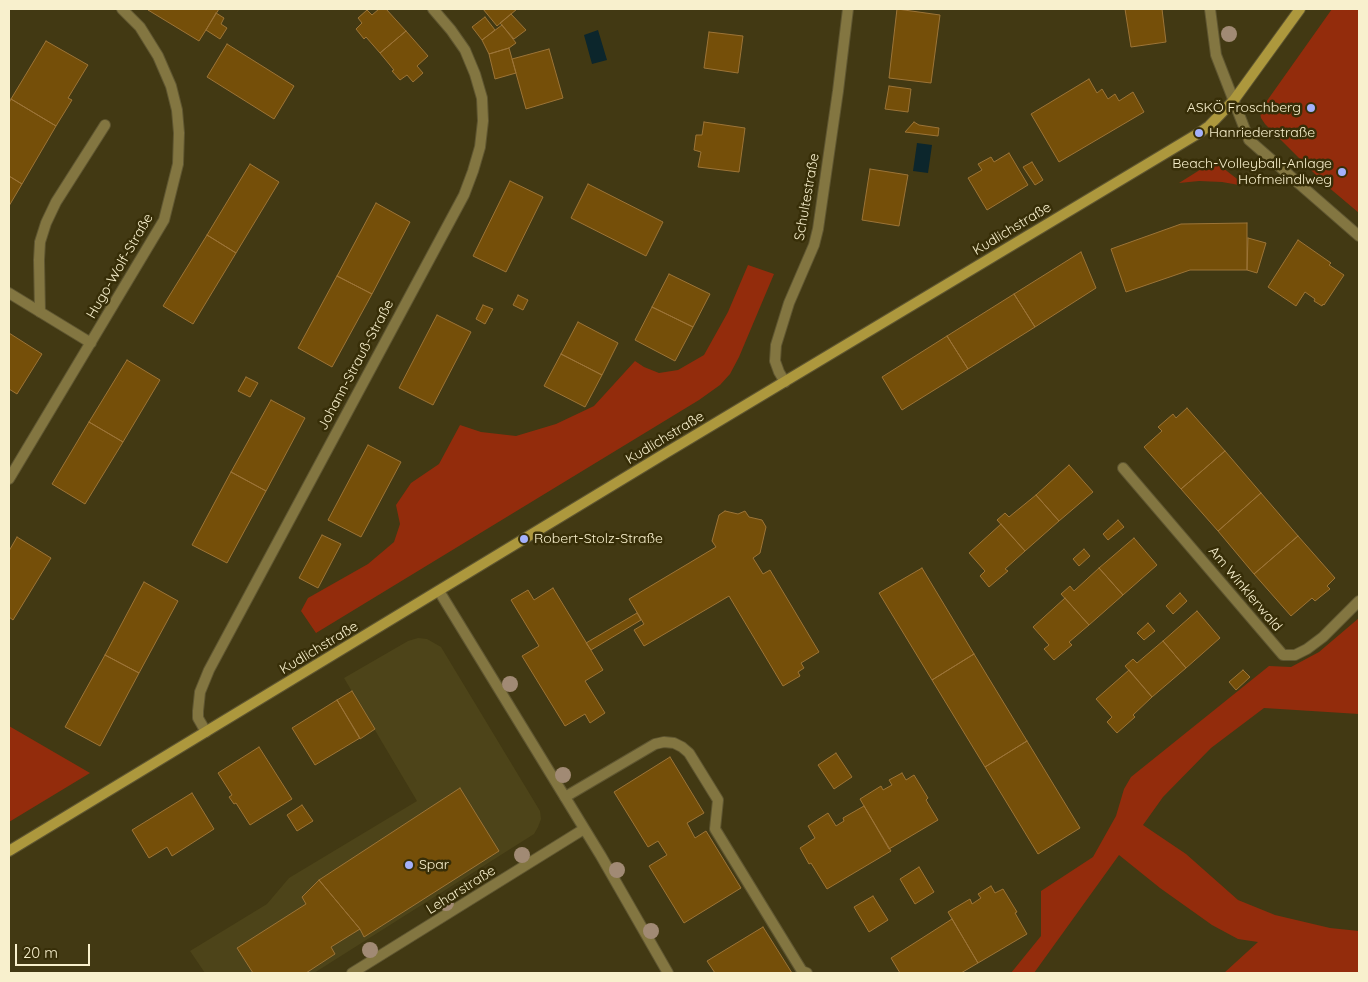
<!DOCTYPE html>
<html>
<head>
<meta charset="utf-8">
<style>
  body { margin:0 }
  #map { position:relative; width:1368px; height:982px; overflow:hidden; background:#423913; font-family:Quicksand,sans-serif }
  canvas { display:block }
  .frame { position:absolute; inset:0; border:10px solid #f8f0cd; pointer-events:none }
  .scale { position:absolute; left:15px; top:944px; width:75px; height:22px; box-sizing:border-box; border:2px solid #f8f0cd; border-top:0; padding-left:6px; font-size:15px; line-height:18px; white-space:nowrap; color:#f8f0cd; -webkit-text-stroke:4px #372e08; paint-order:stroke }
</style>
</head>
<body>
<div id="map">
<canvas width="1368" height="982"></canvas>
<div class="frame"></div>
<div class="scale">20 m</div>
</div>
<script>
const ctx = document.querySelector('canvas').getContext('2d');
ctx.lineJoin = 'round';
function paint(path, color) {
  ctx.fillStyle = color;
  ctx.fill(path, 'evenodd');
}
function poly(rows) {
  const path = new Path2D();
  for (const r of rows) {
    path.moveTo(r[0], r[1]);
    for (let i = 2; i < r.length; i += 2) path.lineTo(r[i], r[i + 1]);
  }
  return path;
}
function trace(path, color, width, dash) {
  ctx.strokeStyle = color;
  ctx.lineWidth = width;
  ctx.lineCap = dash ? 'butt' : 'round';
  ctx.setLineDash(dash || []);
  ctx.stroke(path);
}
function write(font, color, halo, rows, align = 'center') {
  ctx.font = font + ' Quicksand,sans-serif';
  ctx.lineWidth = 5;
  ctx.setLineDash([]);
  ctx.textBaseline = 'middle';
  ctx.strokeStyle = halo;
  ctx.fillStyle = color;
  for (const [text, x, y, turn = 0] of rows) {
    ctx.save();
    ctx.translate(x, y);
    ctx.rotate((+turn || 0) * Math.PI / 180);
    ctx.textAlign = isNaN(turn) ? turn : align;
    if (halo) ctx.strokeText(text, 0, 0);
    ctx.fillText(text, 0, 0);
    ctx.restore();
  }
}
const built = poly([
  [418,638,427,639,441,647,540,811,541,819,538,827,534,834,314,973,205,973,190,951,267,904,289,878,417,801,344,678,408,641]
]);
const green = poly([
  [1332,9,1359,9,1359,213,1327,186,1265,124,1261,118,1260,112,1264,105],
  [1214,161,1241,182,1239,185,1222,182,1199,181,1179,183],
  [748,265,774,274,739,357,730,374,720,385,699,400,316,633,301,611,308,598,368,564,394,542,400,524,396,505,411,483,439,464,460,425,481,432,516,436,556,424,594,406,635,361,644,367,659,373,678,370,704,355,728,312],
  [1359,618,1359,714,1264,708,1211,748,1163,797,1143,825,1186,854,1238,900,1275,915,1330,928,1359,931,1359,973,1224,973,1258,942,1238,939,1212,925,1160,888,1119,855,1034,973,1011,973,1041,936,1041,891,1093,857,1116,816,1124,789,1131,777,1269,666,1291,667,1319,652],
  [9,726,90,773,9,822]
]);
const water = poly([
  [598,30,607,60,592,64,584,35],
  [917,143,932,145,928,173,913,171]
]);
const building = poly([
  [149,9,219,9,199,41,148,10,149,9],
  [379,9,386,9,406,31,380,53,366,37,364,39,356,29,362,23,358,18,367,10,372,15,379,9],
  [483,9,517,9,497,26,483,9],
  [897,9,940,15,931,83,889,78,897,9],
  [1125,9,1162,9,1166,42,1131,47,1125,9],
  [216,13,224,18,221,24,227,28,220,39,206,30,216,13],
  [511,14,526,30,514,39,500,23,511,14],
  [485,17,495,30,482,40,472,27,485,17],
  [502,25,516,43,509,48,489,54,482,40,502,25],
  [406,31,428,56,417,66,423,73,413,82,407,75,400,80,392,71,394,70,380,53,406,31],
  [709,32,743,36,738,73,704,68,709,32],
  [46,41,88,65,68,98,72,100,56,126,11,99,46,41],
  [227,44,294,86,274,119,207,77,227,44],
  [509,48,516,73,495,79,489,54,509,48],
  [549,49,563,98,526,109,512,59,549,49],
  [1089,79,1097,93,1102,89,1108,99,1115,94,1119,101,1133,92,1144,112,1059,162,1031,114,1089,79],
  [889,86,911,89,908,112,885,109,889,86],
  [11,99,56,126,22,184,9,176,9,103,11,99],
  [704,122,745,128,739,172,698,167,701,152,694,150,696,135,702,135,704,122],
  [914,122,919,125,939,128,938,136,905,132,914,122],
  [1009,153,1028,185,987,210,968,178,982,170,978,164,991,157,994,162,1009,153],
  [1032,162,1043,180,1035,185,1023,167,1032,162],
  [250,164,279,182,236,253,207,235,250,164],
  [870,169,908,175,899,226,862,220,870,169],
  [9,176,22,184,9,206,9,176],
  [510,181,543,197,506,272,473,256,510,181],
  [588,184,663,222,646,256,571,218,588,184],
  [376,203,410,222,372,294,337,276,376,203],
  [1247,223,1247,270,1190,270,1126,292,1111,249,1181,224,1247,223],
  [207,235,236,253,193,324,163,306,207,235],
  [1248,238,1266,243,1257,273,1247,270,1248,238],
  [1298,240,1331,263,1329,265,1344,275,1324,305,1323,304,1322,306,1314,301,1315,299,1305,292,1296,306,1268,287,1298,240],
  [1081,252,1096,288,1035,327,1014,294,1081,252],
  [669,274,710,294,693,327,652,307,669,274],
  [337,276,372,294,332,367,298,348,337,276],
  [1014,294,1035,327,968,369,947,336,1014,294],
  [518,295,528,300,523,310,513,305,518,295],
  [483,305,493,309,485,324,476,319,483,305],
  [652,307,693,327,675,361,635,340,652,307],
  [437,315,471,332,433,405,399,388,437,315],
  [578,322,618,343,602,375,561,354,578,322],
  [9,333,42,354,17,394,9,389,9,333],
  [947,336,968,369,902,410,882,377,947,336],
  [561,354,602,375,585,407,544,386,561,354],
  [127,360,160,380,123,442,89,422,127,360],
  [246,377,258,383,250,397,238,391,246,377],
  [271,400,305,418,266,491,231,472,271,400],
  [1187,408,1225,451,1181,489,1144,447,1162,431,1158,427,1173,414,1176,418,1187,408],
  [89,422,123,442,85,504,52,484,89,422],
  [368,445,401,462,361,537,328,520,368,445],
  [1225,451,1261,493,1218,531,1181,489,1225,451],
  [1069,465,1093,492,1059,521,1036,495,1069,465],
  [231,472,266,491,227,563,192,545,231,472],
  [1261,493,1298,536,1254,574,1218,531,1261,493],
  [1036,495,1059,521,1025,551,997,520,1005,513,1009,517,1036,495],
  [725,511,738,514,745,511,749,517,762,520,766,527,760,553,753,558,763,574,770,570,819,652,801,663,804,668,798,672,800,676,783,686,729,596,644,646,634,630,644,624,629,599,716,547,712,541,719,515,725,511],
  [1118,520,1124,527,1108,540,1103,534,1118,520],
  [1001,524,1025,551,1005,569,1008,571,989,587,980,576,985,571,969,553,1001,524],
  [322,535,341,544,318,588,299,578,322,535],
  [1298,536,1335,578,1327,586,1330,589,1315,601,1312,598,1291,616,1254,574,1298,536],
  [17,537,51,558,13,620,9,617,9,551,17,537],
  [1134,538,1157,565,1123,595,1099,568,1134,538],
  [1084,549,1090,556,1079,566,1073,559,1084,549],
  [922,568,974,654,932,680,879,593,922,568],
  [1099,568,1123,595,1089,625,1061,594,1070,586,1074,591,1099,568],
  [144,582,178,601,139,673,105,655,144,582],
  [553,588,603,670,585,681,605,713,590,723,585,714,565,726,522,656,539,646,511,600,528,590,534,600,553,588],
  [1180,593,1187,601,1173,614,1166,606,1180,593],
  [1065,598,1089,625,1069,642,1072,645,1054,660,1044,649,1049,645,1033,627,1065,598],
  [1197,611,1220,638,1186,668,1163,641,1197,611],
  [637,613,641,620,591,650,586,643,637,613],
  [1148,623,1155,631,1144,640,1137,633,1148,623],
  [1163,641,1186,668,1152,697,1125,666,1133,659,1137,663,1163,641],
  [974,654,1027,741,985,767,932,680,974,654],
  [105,655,139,673,100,746,65,727,105,655],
  [1129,670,1152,697,1133,715,1135,717,1117,733,1107,722,1112,717,1096,699,1129,670],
  [1243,670,1250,677,1236,690,1229,682,1243,670],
  [352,691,375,729,360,739,337,700,352,691],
  [337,700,360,738,315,765,292,728,337,700],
  [1027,741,1080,828,1038,854,985,767,1027,741],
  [259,747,292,799,250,825,236,803,234,804,229,797,232,795,218,773,259,747],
  [836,753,852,777,834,789,818,765,836,753],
  [670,757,704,813,687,823,695,838,706,831,741,888,684,923,649,866,667,855,658,841,648,847,614,792,670,757],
  [902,773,906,780,914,775,928,798,926,800,938,820,889,849,860,799,881,786,883,790,892,785,889,780,902,773],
  [460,788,499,851,364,937,360,929,319,880,460,788],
  [192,793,214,829,172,856,167,847,149,858,132,830,192,793],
  [302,805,313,821,297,831,287,815,302,805],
  [864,806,891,851,827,889,811,863,809,864,800,848,815,838,808,826,828,813,836,826,844,821,843,818,864,806],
  [919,867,934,892,915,904,900,879,919,867],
  [319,880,360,929,331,947,335,954,306,973,253,973,237,948,306,904,302,897,319,880],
  [991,886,995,893,1003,889,1017,912,1015,913,1027,934,978,963,948,912,970,899,972,904,981,898,978,894,991,886],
  [873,896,888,920,869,932,854,907,873,896],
  [952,919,978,963,961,973,900,973,891,958,952,919],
  [763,927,792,973,715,973,707,961,763,927]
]);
const lane = poly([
  [40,312,39,260,40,242,46,223,56,202,105,125],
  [565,797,655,744,664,742,674,743,682,747,689,753,718,800,715,829,802,971,807,973]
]);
const street = poly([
  [1210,9,1216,55,1249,140,1359,236],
  [9,293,91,343],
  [785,382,779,372,775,361,776,345,789,303,814,245,818,229,838,91,848,9],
  [1123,468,1283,655,1295,655,1307,649,1323,637,1359,601],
  [9,479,164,220,178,164,179,133,177,110,171,86,158,56,140,27,122,9],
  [439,591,601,856,668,973],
  [206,732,198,718,198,711,200,692,209,670,464,195,473,171,480,147,483,121,482,98,475,74,465,50,451,30,433,9],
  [352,973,584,829]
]);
const secondary = poly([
  [9,851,664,454,1199,133,1209,126,1234,100,1300,9]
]);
const trees = [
  [1229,34],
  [510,684],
  [563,775],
  [522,855],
  [617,870],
  [446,903],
  [651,931],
  [370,950]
];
const markers = [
  [1311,108,5,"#a4b1fc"],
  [1199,133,5,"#a4b1fc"],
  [1342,172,5,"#a4b1fc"],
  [524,539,5,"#a4b1fc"],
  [409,865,5,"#a4b1fc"]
];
const poiNames = [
  ["ASKÖ Froschberg",1301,108,"right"],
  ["Hanriederstraße",1209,133],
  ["Beach-Volleyball-Anlage",1332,164,"right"],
  ["Hofmeindlweg",1332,180,"right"],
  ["Robert-Stolz-Straße",534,539],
  ["Spar",419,865]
];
const streetNames = [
  ["Schultestraße",807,197,-80],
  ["Kudlichstraße",1012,229,-31],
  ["Hugo-Wolf-Straße",120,266,-60],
  ["Johann-Strauß-Straße",356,365,-62],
  ["Kudlichstraße",665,438,-31],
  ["Am Winklerwald",1245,589,50],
  ["Kudlichstraße",319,648,-31],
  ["Leharstraße",461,890,-32]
];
paint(built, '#4d4419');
paint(green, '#932c0c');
paint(water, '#0c262c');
paint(building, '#754f09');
trace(building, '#9c7437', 1);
trace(lane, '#5f5631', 12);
trace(street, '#5f5631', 12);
trace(secondary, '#5f5631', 12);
trace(lane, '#837641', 10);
trace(street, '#837641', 10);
trace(secondary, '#ad983d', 10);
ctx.fillStyle = '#a18a74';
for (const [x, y] of trees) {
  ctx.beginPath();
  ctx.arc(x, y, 8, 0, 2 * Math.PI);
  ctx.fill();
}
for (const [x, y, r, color] of markers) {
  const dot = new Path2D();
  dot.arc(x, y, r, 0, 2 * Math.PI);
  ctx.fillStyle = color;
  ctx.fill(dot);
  trace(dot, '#372e08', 2);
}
write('14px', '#f8f0cd', '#372e08', poiNames, 'left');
write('14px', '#f8f0cd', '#372e08', streetNames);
</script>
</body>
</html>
